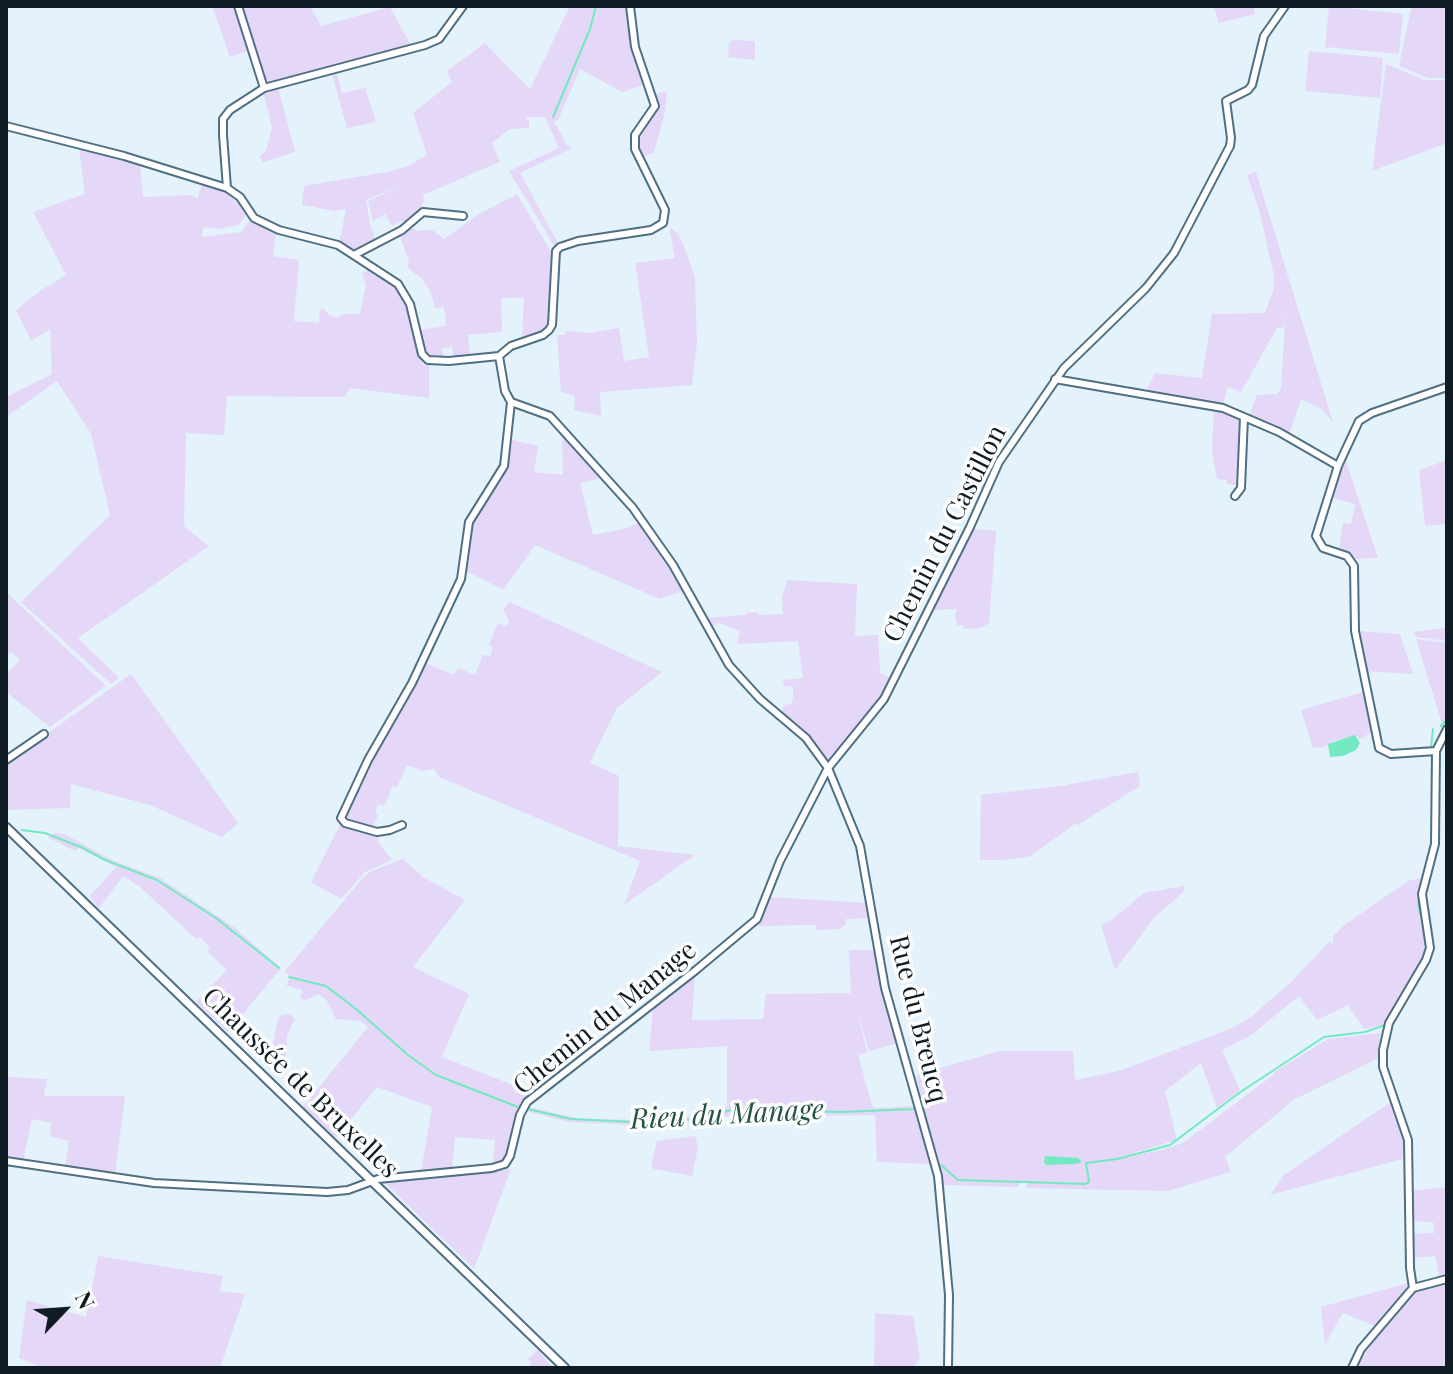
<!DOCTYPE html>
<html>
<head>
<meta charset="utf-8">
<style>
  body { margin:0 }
  #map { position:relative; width:1453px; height:1374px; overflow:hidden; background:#e4f2fc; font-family:"Playfair Display",serif }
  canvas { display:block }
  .frame { position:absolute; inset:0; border:8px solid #0f1c24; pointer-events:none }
  .north { position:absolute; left:24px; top:1270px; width:80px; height:80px; -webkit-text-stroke:6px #fdfdfd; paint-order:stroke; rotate:65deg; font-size:22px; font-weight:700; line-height:32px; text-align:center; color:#0f1c24 }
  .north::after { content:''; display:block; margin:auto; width:28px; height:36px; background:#0f1c24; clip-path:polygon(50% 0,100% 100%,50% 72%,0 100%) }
</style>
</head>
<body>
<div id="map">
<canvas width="1453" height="1374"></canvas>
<div class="frame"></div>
<div class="north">N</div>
</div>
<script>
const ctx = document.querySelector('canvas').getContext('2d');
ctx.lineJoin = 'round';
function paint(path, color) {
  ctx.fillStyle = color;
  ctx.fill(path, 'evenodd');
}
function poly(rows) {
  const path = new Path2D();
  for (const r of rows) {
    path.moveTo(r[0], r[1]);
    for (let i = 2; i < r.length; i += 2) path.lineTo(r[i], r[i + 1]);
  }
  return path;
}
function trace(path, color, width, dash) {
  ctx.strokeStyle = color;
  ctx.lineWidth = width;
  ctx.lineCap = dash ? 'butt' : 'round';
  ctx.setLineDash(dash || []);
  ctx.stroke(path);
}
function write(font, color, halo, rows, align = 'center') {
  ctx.font = font + ' "Playfair Display",serif';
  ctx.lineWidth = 7;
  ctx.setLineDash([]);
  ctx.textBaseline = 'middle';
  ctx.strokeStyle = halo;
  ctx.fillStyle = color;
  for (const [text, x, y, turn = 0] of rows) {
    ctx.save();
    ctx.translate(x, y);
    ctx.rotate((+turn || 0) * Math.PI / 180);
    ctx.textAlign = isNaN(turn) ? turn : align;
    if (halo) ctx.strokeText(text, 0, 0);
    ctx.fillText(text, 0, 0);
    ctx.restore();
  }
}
const green = poly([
  [212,6,236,6,250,50,230,57],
  [240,6,310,6,321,26,390,7,412,47,265,85],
  [570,6,594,6,593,15,597,6,627,7,632,47,644,85,622,92,580,69,558,120,554,122,567,145,572,148,520,173,558,243,555,247,509,171,559,148,545,117,525,117,529,121,529,128,510,129,492,143,500,162,423,195,424,201,418,216,407,225,402,221,392,226,385,214,373,221,368,201,400,186,366,200,370,224,376,241,355,252,339,244,346,209,335,211,302,205,304,186,392,171,408,166,427,155,413,113,452,82,447,71,485,43,530,89],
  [1214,6,1254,6,1255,14,1219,23],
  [1329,6,1403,14,1399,54,1325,47],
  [1400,6,1447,6,1447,78,1428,78,1399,66,1411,8],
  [733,40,755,41,755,60,728,57,729,43],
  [1309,51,1383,58,1380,98,1305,91],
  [1386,64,1425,80,1447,80,1447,143,1372,171],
  [336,70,342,93,365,88,376,122,347,128,331,71],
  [278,87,295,152,263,162,259,157,266,151,272,128,263,91],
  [667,92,665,112,654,152,641,158,637,150,638,137,658,110,654,94],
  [79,148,140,163,143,197,189,195,198,198,202,184,224,190,235,196,246,214,239,225,218,229,204,227,201,237,241,232,249,221,276,232,273,256,299,260,294,321,319,323,320,310,323,308,328,314,337,318,343,314,360,314,366,286,362,273,372,269,393,285,404,299,409,309,417,351,423,365,429,364,429,398,351,388,344,397,227,396,224,435,186,433,184,526,209,546,78,638,119,678,111,684,21,602,110,515,91,434,57,381,6,417,6,397,52,374,50,329,31,341,16,310,40,291,66,275,33,212,85,194],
  [1256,172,1333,422,1322,409,1301,399,1289,435,1249,416,1257,395,1277,394,1281,389,1286,306,1284,327,1277,328,1241,392,1228,387,1223,404,1145,394,1155,373,1202,378,1212,314,1265,313,1273,291,1274,276,1260,213,1247,175],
  [517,194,551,252,549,317,545,330,522,339,524,298,501,298,502,332,468,335,470,357,454,359,452,347,442,349,443,359,429,357,421,346,419,330,446,326,444,307,435,308,431,293,423,280,407,267,409,261,399,234,409,226,417,231,432,230,444,239,479,214],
  [669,227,678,234,684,246,695,278,697,343,692,385,600,392,601,416,574,410,575,396,561,392,557,335,565,335,566,331,589,333,619,328,624,361,649,357,635,263,675,258],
  [1214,409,1242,420,1240,486,1227,484,1227,480,1217,479,1212,450],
  [562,432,603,478,580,483,593,535,628,528,640,522,671,569,683,591,660,599,535,545,503,590,466,571,470,526,504,475,508,439,538,446,534,472,563,475],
  [1345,458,1378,558,1353,559,1339,551,1343,523,1351,524,1355,504,1330,497],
  [1447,460,1447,524,1425,526,1419,470],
  [973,529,996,531,989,623,980,628,964,629,963,625,957,625,955,616,957,609,932,610],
  [788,580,857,584,855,636,878,635,880,673,891,678,872,711,829,761,809,738,781,713,784,705,791,704,793,698,793,686,784,687,783,680,803,678,798,641,737,644,740,631,719,623,710,628,705,618,745,615,746,613,757,612,759,615,783,614,782,596],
  [6,592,106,686,50,727,6,692,6,674,20,660,11,652,6,657],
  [510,602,662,672,617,708,590,763,619,776,618,846,695,855,624,905,640,861,439,777,434,769,422,771,407,765,397,787,393,786,384,806,378,804,375,813,378,815,372,829,343,819,376,751,425,663,454,675,458,668,475,675,483,655,490,656,493,648,489,644,498,623,506,627,509,621,503,610],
  [1447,628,1447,641,1416,637,1414,632],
  [1358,631,1400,634,1413,674,1364,671],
  [1416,639,1447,643,1447,717,1442,724],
  [131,674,238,823,222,837,150,805,71,784,70,808,6,810,6,763],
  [1363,692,1373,731,1359,740,1358,736,1336,740,1324,747,1313,748,1301,710],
  [1138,772,1140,786,1078,825,1076,823,1031,856,1006,860,980,860,981,795,1060,786],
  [341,823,377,834,379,843,392,860,365,872,341,899,311,882],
  [56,833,64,834,114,861,160,878,235,928,281,968,228,1032,196,1002,227,970,207,951,210,947,199,937,196,939,139,886,123,876,99,908,90,896,116,867,79,848,75,851,49,838,49,835],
  [403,859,423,877,465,900,413,967,469,994,442,1057,533,1093,520,1106,508,1154,502,1163,493,1165,495,1140,455,1137,452,1168,421,1171,432,1107,377,1087,336,1138,303,1107,368,1027,361,1021,336,1019,327,1001,319,994,305,1000,300,998,302,990,286,985,291,977,285,971,362,879,371,871],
  [1424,877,1422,894,1430,948,1389,1023,1364,1029,1348,1005,1317,1020,1299,996,1250,1036,1222,1050,1240,1090,1217,1108,1201,1063,1165,1091,1177,1140,1117,1158,1162,1150,1183,1143,1273,1075,1274,1072,1328,1039,1381,1033,1379,1058,1295,1099,1225,1157,1231,1172,1168,1191,1026,1188,1028,1183,1020,1183,1018,1187,943,1185,916,1075,999,1051,1073,1051,1075,1080,1119,1071,1230,1029,1251,1017,1289,984,1330,941,1333,944,1333,936,1347,923,1408,881],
  [1184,886,1184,891,1154,918,1115,970,1101,925,1113,919,1144,893],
  [770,897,867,903,870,918,846,919,846,924,840,929,816,930,816,925,755,926],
  [849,950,875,950,881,990,898,1043,869,1051,857,1011,867,1052,858,1055,872,1105,874,1108,913,1106,919,1109,932,1164,877,1162,875,1115,796,1116,789,1112,752,1111,691,1123,657,1126,569,1122,526,1111,528,1107,577,1118,657,1121,686,1119,692,1113,704,1110,709,1112,717,1111,727,1107,727,1046,649,1051,653,1008,695,974,692,1020,763,1019,766,994,851,993],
  [290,1014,295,1019,287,1035,286,1056,275,1064,271,1056,277,1022,281,1015],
  [6,1077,47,1079,44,1096,125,1096,115,1175,65,1167,69,1141,50,1136,51,1123,32,1119,23,1162,6,1158],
  [1392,1101,1405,1135,1406,1158,1270,1195,1284,1175],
  [695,1136,698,1147,692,1176,654,1169,651,1166,657,1141],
  [511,1169,474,1269,384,1182,395,1181],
  [1447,1187,1447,1276,1439,1277,1435,1256,1412,1258,1412,1234,1434,1233,1433,1222,1412,1221,1412,1191],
  [98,1256,223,1276,220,1291,245,1294,220,1368,44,1368,19,1358,27,1300,86,1317],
  [1408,1283,1402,1297,1375,1326,1343,1313,1325,1344,1321,1307],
  [1444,1283,1447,1287,1447,1368,1357,1368,1379,1332,1415,1293,1428,1286],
  [875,1313,913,1316,920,1358,913,1368,874,1368],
  [538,1350,548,1363,553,1368,529,1368,531,1361,527,1360]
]);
const water = poly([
  [1355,735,1360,743,1356,750,1343,756,1330,757,1328,744],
  [1045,1156,1078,1158,1082,1162,1076,1164,1046,1165,1044,1162]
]);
const stream = poly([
  [553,117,590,29,596,6],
  [1441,726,1447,719],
  [1431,748,1433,729],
  [22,830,45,833,83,848,105,860,157,880,216,918,279,968],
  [1422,880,1418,904,1423,923],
  [1422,961,1427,944],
  [289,977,326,986,356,1009,408,1055,436,1075,518,1107],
  [528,1109,571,1119,655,1123,678,1122,737,1109,841,1112,916,1109],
  [926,1145,932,1165],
  [941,1165,958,1180,1085,1184,1089,1182,1086,1163,1117,1159,1170,1145,1239,1093,1324,1037,1365,1032,1385,1025,1386,1022]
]);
const minor = poly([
  [238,6,264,88],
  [6,126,124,156,227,188,240,197,254,218,279,230,338,245,398,284,410,304,422,354,428,360,449,361,499,356,511,346,543,335,549,330,552,325,556,251,560,247,578,241,651,230,663,223,665,210,635,149,635,135,655,106,635,47,630,6],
  [227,188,223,135,223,119,230,110,264,88,425,45,439,39,463,6],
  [354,255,402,230,423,212,463,216],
  [499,356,505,391,511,402,550,416,633,508,673,565,729,665,760,699,806,738,828,768,860,846,885,988,938,1176,949,1295,948,1368],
  [1055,379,1223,408,1279,432,1338,466],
  [1235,496,1241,488,1244,417],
  [1436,751,1391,754,1379,748,1355,631,1354,566,1347,556,1323,548,1316,536,1338,466,1359,421,1372,413,1447,387],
  [6,760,44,734],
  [402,825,390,830,377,832,345,823,341,818,368,760,412,683,461,579,469,522,504,466,511,402],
  [6,1161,154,1183,327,1192,348,1190,378,1179,492,1168,505,1164,510,1156,520,1115,527,1102,696,970,757,919,780,861,828,768,884,699,970,527,999,462,1064,368,1146,288,1174,253,1230,146,1231,138,1226,101,1248,90,1252,85,1264,36,1285,6],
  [1413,1288,1410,1268,1408,1140,1383,1067,1383,1050,1389,1023,1426,960,1430,948,1422,894,1435,844,1436,751,1447,729],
  [1352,1368,1361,1349,1413,1288,1447,1279]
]);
const major = poly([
  [6,827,565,1368]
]);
const streetNames = [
  ["Chemin du Castillon",945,534,-63],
  ["Chemin du Manage",605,1018,-39],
  ["Rue du Breucq",918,1019,76],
  ["Chaussée de Bruxelles",300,1083,44]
];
const waterNames = [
  ["Rieu du Manage",727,1115,-3]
];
paint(green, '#e5d7f7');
paint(water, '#72e9c1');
trace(stream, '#72e9c1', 2);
trace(minor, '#4f6f83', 10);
trace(major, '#4f6f83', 11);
trace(minor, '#fff', 6);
trace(major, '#fff', 7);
write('26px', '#0f1c24', '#fdfdfd', streetNames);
write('italic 28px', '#225343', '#fdfdfd', waterNames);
</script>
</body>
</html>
